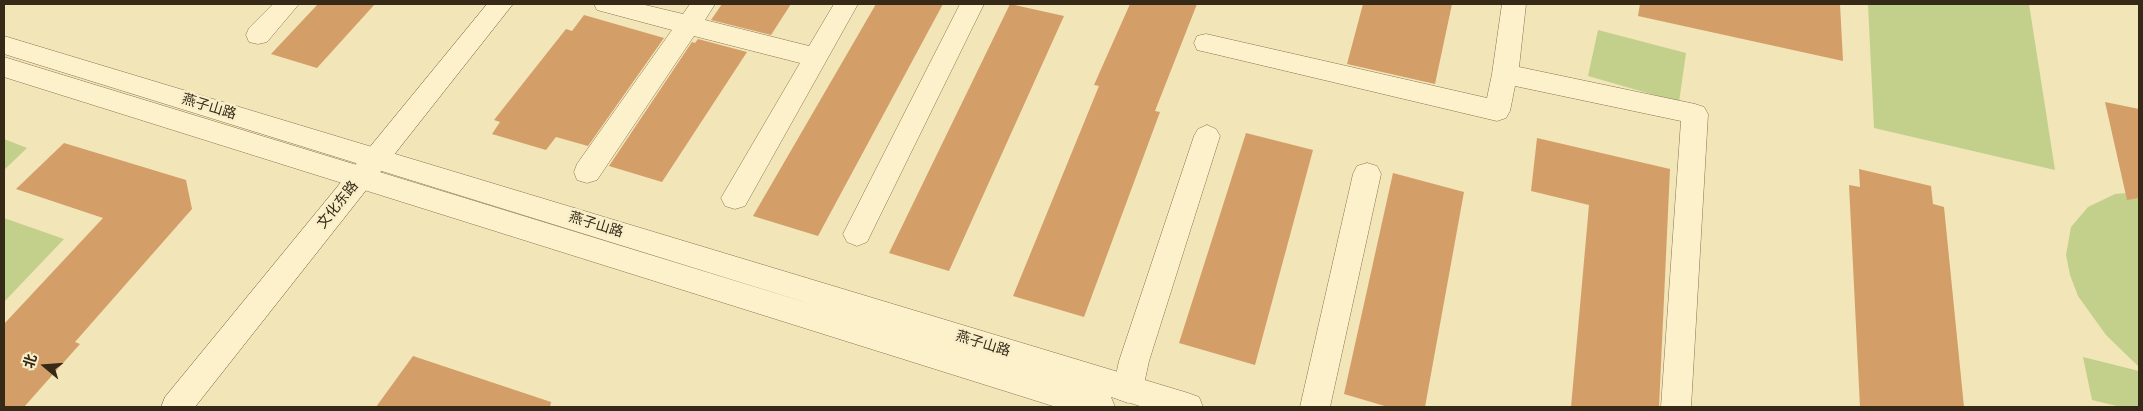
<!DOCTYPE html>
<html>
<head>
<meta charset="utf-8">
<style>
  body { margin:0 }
  #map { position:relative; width:2143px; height:411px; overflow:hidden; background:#f2e5b7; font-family:Bitter,"Noto Sans SC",serif }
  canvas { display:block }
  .frame { position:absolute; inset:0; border:5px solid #362918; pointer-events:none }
  .north { position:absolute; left:20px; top:341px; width:50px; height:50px; -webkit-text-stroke:4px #f8eec7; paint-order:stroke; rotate:288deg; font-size:14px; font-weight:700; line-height:20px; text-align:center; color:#362918 }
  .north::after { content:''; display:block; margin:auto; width:18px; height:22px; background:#362918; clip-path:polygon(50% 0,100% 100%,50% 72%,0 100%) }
</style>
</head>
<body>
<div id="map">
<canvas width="2143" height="411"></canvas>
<div class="frame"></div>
<div class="north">北</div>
</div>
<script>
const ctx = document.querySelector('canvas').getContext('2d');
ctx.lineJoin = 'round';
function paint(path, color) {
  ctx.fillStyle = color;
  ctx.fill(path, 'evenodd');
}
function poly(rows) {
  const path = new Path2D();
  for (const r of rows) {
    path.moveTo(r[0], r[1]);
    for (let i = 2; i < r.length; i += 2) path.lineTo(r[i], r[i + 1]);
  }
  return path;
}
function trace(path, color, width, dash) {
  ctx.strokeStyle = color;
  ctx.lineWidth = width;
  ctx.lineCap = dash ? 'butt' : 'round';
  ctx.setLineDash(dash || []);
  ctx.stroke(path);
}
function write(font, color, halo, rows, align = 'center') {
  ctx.font = font + ' Bitter,"Noto Sans SC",serif';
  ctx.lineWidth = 5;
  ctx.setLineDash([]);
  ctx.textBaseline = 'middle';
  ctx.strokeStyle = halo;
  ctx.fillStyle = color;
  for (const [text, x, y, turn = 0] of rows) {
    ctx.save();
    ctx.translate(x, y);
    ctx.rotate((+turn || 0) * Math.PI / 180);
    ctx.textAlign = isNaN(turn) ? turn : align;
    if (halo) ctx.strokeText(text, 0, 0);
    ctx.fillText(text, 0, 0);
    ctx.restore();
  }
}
const green = poly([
  [1868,4,2029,4,2055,170,1874,128],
  [1598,30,1686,53,1679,102,1588,76],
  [4,139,27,148,4,170],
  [2139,192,2139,367,2106,335,2078,296,2070,275,2066,255,2071,227,2088,207,2115,194],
  [4,218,64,239,4,302],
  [2083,357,2139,371,2139,407,2121,407,2092,400]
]);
const building = poly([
  [318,4,375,4,317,68,271,54],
  [722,4,791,4,771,35,711,20],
  [876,4,943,4,818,236,753,216],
  [1010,4,1064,16,949,271,889,253],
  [1130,4,1197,4,1155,111,1160,112,1084,317,1013,296,1099,86,1094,85],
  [1363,4,1452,4,1435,84,1347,64],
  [1640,4,1840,4,1843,61,1638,16],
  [584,15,664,38,588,146,556,137,546,150,492,134,500,122,494,120,566,29,572,31],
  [698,39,747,52,662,182,609,166,692,42,695,43],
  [2105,102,2139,109,2139,198,2127,200],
  [1246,133,1313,150,1255,365,1179,343],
  [1537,138,1670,169,1659,407,1571,407,1589,205,1531,191],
  [64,143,186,180,192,209,75,342,80,344,24,407,4,407,4,324,103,218,16,189],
  [1859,169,1931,186,1933,204,1944,207,1964,407,1860,407,1849,185,1860,187],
  [1393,173,1464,192,1425,407,1388,407,1344,394],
  [413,356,551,402,550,407,376,407]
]);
const minor = poly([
  [273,4,299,4,267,42,258,44,249,42,246,35,249,28,273,4],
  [594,4,641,4,683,14,690,4,715,4,705,20,809,46,834,4,858,4,745,206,735,209,725,206,721,198,800,63,694,36,597,180,587,183,577,180,574,172,577,164,672,30,597,10,594,4],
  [960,4,984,4,867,242,857,246,847,242,843,234,960,4],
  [1502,4,1526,4,1519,67,1695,104,1704,107,1708,114,1691,407,1661,407,1681,121,1515,86,1510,111,1506,118,1497,121,1206,52,1197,50,1194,43,1197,36,1206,34,1487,98,1492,74,1502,4],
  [1207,125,1216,129,1220,136,1149,361,1143,389,1139,399,1128,403,1117,399,1113,389,1119,361,1194,136,1198,129,1207,125],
  [1367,163,1377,166,1381,174,1330,407,1300,407,1353,174,1357,166,1367,163]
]);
const tertiary = poly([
  [4,36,1188,393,1199,397,1203,407,1143,407,1111,397,1115,407,1056,407,4,77,4,57,814,305,4,54,4,36]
]);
const secondary = poly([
  [487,4,513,4,195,407,161,407,165,397,487,4]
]);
const streetNames = [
  ["燕子山路",209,107,17],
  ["文化东路",338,205,-51],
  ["燕子山路",596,225,17],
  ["燕子山路",983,344,17]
];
paint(green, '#c2d08b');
paint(building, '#d49e69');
trace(minor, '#887351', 1);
trace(tertiary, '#887351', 1);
trace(secondary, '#6a5435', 1);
paint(minor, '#fcf1cb');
paint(tertiary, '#fcf1cb');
paint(secondary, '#fcf1cb');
write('14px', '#362918', '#f8eec7', streetNames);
</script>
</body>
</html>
